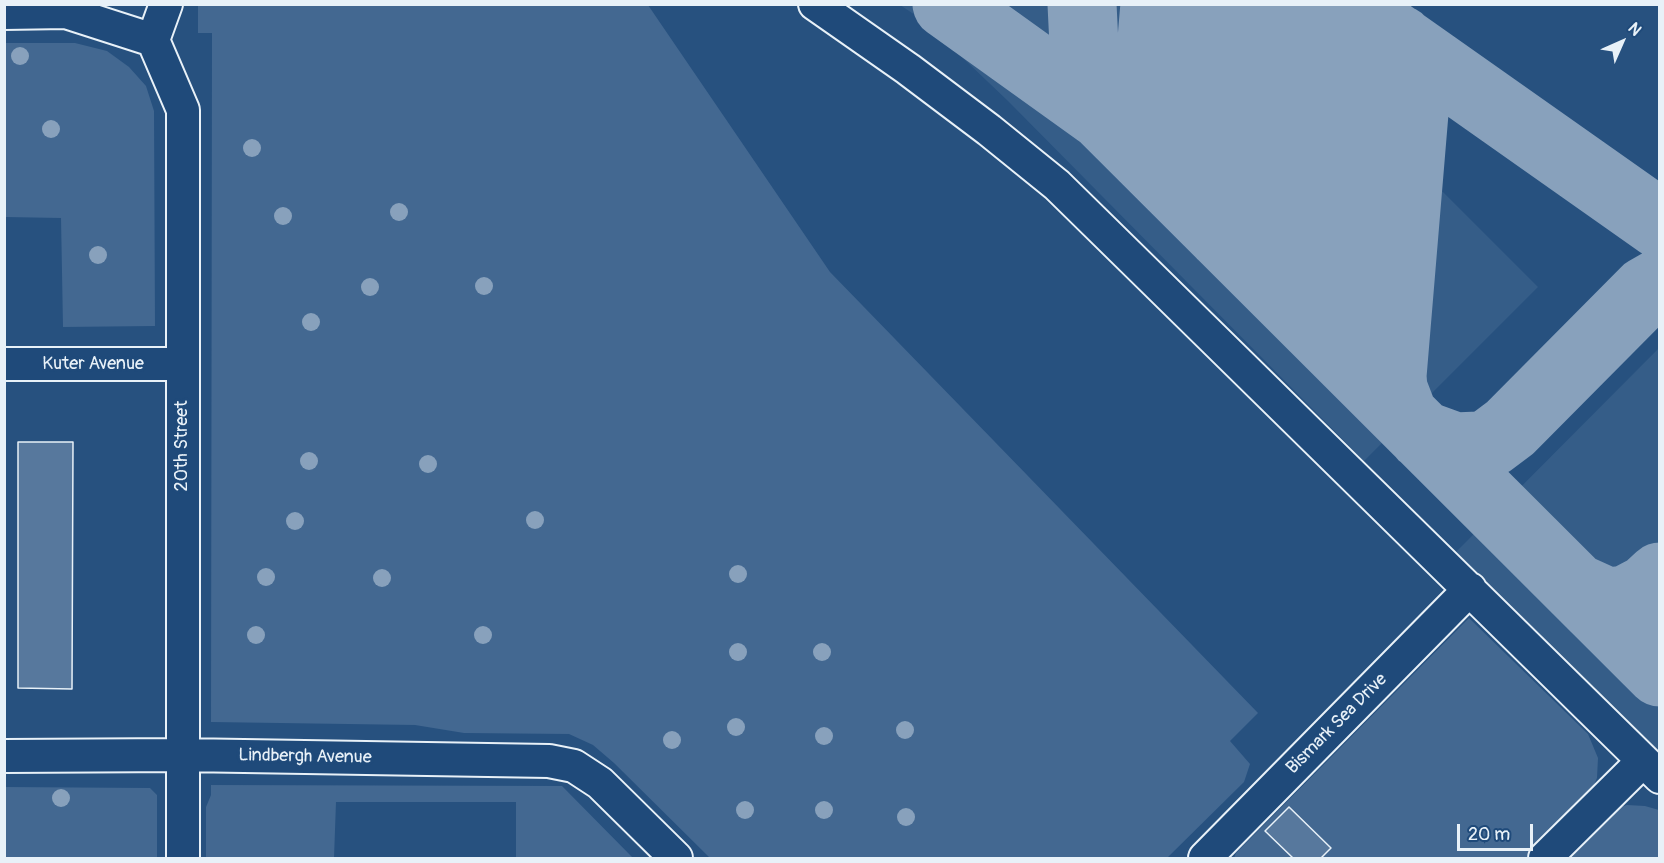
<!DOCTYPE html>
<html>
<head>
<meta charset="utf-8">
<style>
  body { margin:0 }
  #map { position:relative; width:1664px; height:863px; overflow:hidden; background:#27517f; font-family:Pangolin,sans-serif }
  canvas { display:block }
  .frame { position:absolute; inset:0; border:6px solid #e8f1f8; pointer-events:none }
  .north { position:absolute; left:1592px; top:12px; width:60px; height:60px; -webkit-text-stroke:4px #1f4a7a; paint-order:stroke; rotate:45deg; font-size:16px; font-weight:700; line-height:24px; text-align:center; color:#e8f1f8 }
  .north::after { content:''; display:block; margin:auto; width:21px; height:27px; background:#e8f1f8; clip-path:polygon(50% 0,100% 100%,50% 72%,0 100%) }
  .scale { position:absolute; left:1457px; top:824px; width:76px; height:27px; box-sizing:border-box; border:3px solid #e8f1f8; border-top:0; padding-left:8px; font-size:18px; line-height:21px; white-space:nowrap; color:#e8f1f8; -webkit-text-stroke:4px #1f4a7a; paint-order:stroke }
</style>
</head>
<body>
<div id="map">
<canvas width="1664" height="863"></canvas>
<div class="frame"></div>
<div class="north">N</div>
<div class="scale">20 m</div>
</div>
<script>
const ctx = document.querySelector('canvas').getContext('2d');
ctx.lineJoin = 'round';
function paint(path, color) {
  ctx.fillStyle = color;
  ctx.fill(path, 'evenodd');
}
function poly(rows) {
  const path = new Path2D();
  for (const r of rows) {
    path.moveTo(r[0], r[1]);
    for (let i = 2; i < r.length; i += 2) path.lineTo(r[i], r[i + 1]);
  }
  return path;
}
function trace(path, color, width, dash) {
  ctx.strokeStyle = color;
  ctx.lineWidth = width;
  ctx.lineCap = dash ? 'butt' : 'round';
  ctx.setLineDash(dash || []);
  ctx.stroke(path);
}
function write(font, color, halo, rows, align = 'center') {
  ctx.font = font + ' Pangolin,sans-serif';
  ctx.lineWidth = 6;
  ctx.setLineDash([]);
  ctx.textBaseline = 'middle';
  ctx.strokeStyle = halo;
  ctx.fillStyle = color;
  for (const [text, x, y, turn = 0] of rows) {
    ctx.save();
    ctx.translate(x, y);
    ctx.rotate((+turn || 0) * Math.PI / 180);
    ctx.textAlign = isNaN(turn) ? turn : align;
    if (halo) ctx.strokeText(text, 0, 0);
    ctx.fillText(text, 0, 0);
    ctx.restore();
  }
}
const built = poly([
  [900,5,1256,5,1538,287,1364,461,1008,101,924,21],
  [1659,348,1659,754,1456,552]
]);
const green = poly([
  [198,5,648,5,830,272,1258,713,1230,741,1250,764,1244,782,1167,858,710,858,614,763,593,745,569,734,464,733,415,725,211,722,212,33,198,33],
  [5,43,75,43,107,51,129,67,146,86,154,111,155,326,63,327,61,218,5,217],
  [1469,618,1588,734,1598,758,1597,778,1588,798,1526,858,1321,858,1330,848,1289,807,1265,831,1293,858,1234,858,1236,853],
  [211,785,562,786,633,858,516,858,516,802,336,802,334,858,206,858,206,807,211,795],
  [5,787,150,788,157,795,157,858,5,858],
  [1627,805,1645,806,1659,810,1659,858,1562,858,1610,810]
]);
const taxiway = poly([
  [947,4,1103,116,1660,672],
  [1082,4,1086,86,1099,113],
  [1348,4,1660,224],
  [1400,40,1411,53,1416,63,1417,77,1392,376,1393,389,1403,415],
  [1155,168,1146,145,1144,134,1155,4],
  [1222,235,1214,223,1207,207,1207,193,1224,4],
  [1281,293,1271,276,1267,257,1289,4],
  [1339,351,1331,329,1330,316,1354,36,1354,26,1350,14,1343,4],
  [1422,435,1455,447,1479,446,1490,443,1510,428,1646,291,1660,283],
  [1576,588,1607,602,1626,600,1647,589,1660,577]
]);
const building = poly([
  [18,442,73,442,72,689,18,688,18,442],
  [1289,807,1331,848,1321,858,1293,858,1265,831,1289,807]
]);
const minor = poly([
  [815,4,908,69,989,130,1057,185,1660,777],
  [4,13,66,12,153,40],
  [153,40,183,110,183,858],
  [153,40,166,4],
  [4,364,182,364],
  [4,756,183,755,549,761,574,766,600,783,676,858],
  [1205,858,1470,589],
  [1545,858,1643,761]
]);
const trees = [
  [20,56],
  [51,129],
  [252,148],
  [399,212],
  [283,216],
  [98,255],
  [484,286],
  [370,287],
  [311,322],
  [309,461],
  [428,464],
  [535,520],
  [295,521],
  [738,574],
  [266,577],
  [382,578],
  [256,635],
  [483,635],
  [738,652],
  [822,652],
  [736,727],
  [905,730],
  [824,736],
  [672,740],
  [61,798],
  [745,810],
  [824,810],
  [906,817]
];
const streetNames = [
  ["Kuter Avenue",93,364],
  ["20th Street",182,446,-90],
  ["Bismark Sea Drive",1337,724,-45],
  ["Lindbergh Avenue",305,757,1]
];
paint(built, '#355d88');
paint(green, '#436891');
trace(taxiway, '#88a1bc', 69);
paint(building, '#57789d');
trace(building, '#e8f1f8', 1.5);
trace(minor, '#e8f1f8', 36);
trace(minor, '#1f4a7a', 32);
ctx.fillStyle = '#88a1bc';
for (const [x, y] of trees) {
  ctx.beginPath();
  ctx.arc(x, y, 9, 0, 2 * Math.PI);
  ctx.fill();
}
write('18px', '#e8f1f8', '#1f4a7a', streetNames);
</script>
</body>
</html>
